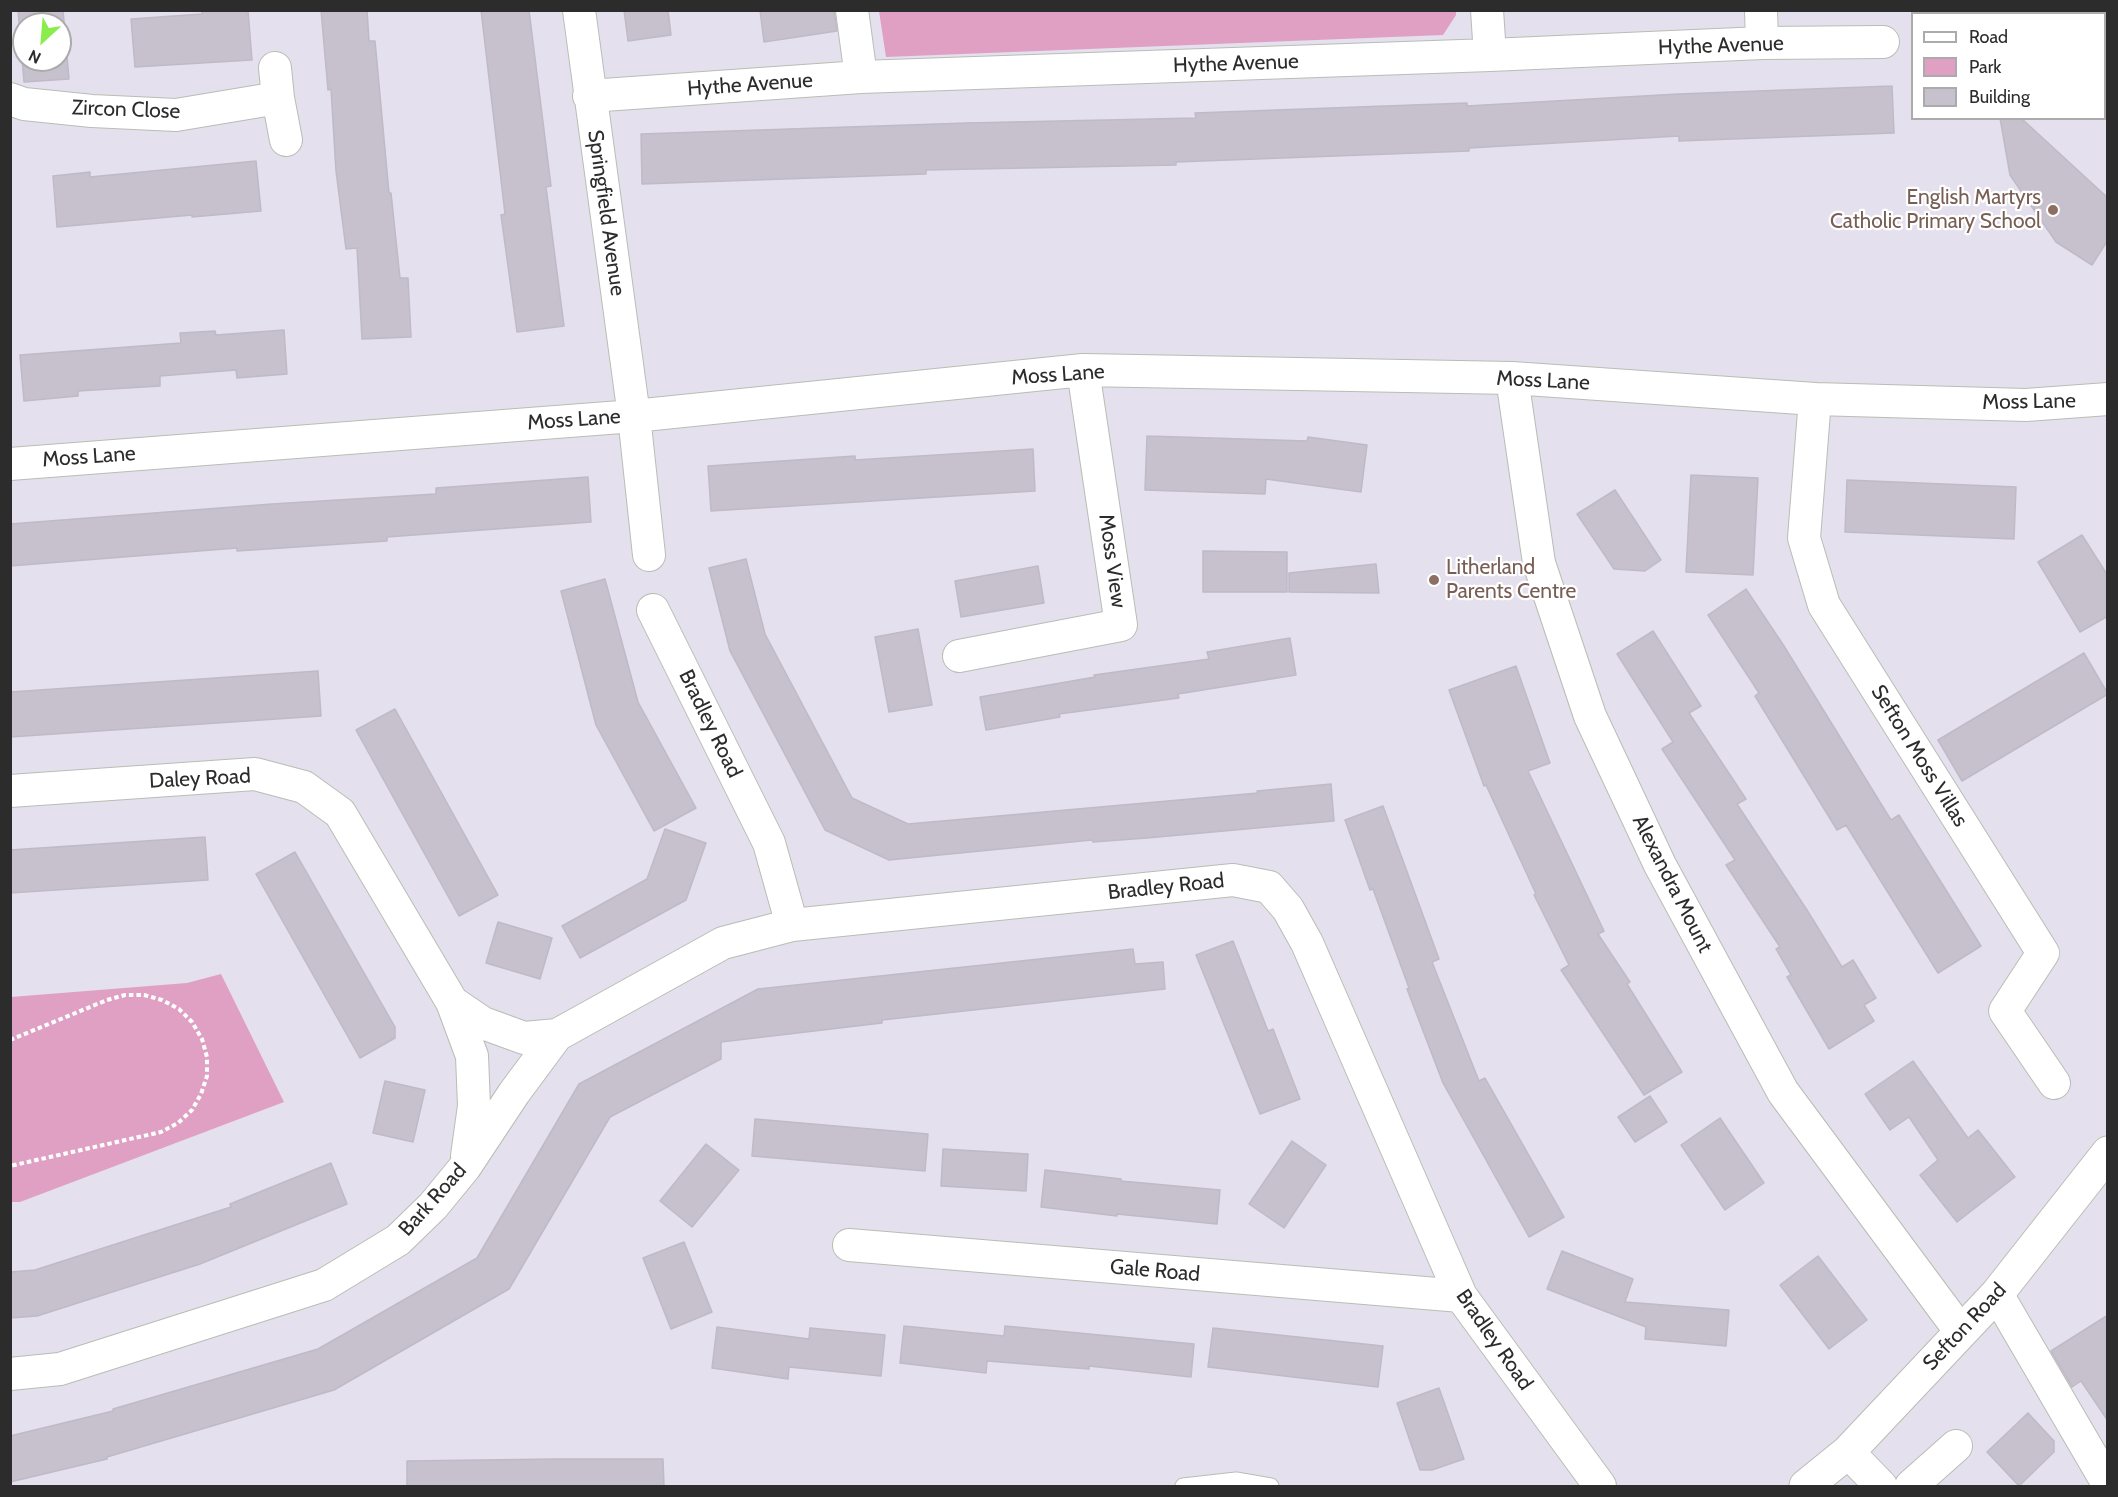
<!DOCTYPE html>
<html>
<head>
<meta charset="utf-8">
<style>
  body { margin:0 }
  #map { position:relative; width:2118px; height:1497px; overflow:hidden; background:#e4e0ed; font-family:Cabin,sans-serif }
  canvas { display:block }
  .frame { position:absolute; inset:0; border:12px solid #2c2c2c; pointer-events:none }
  .legend { position:absolute; left:1911px; top:12px; width:195px; height:108px; box-sizing:border-box; background:#fff; border:2px solid #ababab; margin:0; padding:8px 10px; list-style:none; font-size:18px; color:#2c2c2c }
  .legend li { display:flex; align-items:center; gap:12px; height:30px }
  .legend b { width:30px; border:2px solid #ababab }
  .north { position:absolute; left:12px; top:12px; width:60px; height:60px; box-sizing:border-box; background:#fff; border:2px solid #ababab; border-radius:50%; rotate:206deg; font-size:16px; font-weight:700; line-height:24px; text-align:center; color:#2c2c2c }
  .north::after { content:''; display:block; margin:auto; width:21px; height:27px; background:#8bed4c; clip-path:polygon(50% 0,100% 100%,50% 72%,0 100%) }
</style>
</head>
<body>
<div id="map">
<canvas width="2118" height="1497"></canvas>
<div class="frame"></div>
<ul class="legend">
<li><b style="height:8px;background:#fff"></b>Road</li>
<li><b style="height:16px;background:#dfa0c3"></b>Park</li>
<li><b style="height:16px;background:#c6c1cc"></b>Building</li>
</ul>
<div class="north">N</div>
</div>
<script>
const ctx = document.querySelector('canvas').getContext('2d');
ctx.lineJoin = 'round';
function paint(path, color) {
  ctx.fillStyle = color;
  ctx.fill(path, 'evenodd');
}
function poly(rows) {
  const path = new Path2D();
  for (const r of rows) {
    path.moveTo(r[0], r[1]);
    for (let i = 2; i < r.length; i += 2) path.lineTo(r[i], r[i + 1]);
  }
  return path;
}
function trace(path, color, width, dash) {
  ctx.strokeStyle = color;
  ctx.lineWidth = width;
  ctx.lineCap = dash ? 'butt' : 'round';
  ctx.setLineDash(dash || []);
  ctx.stroke(path);
}
function write(font, color, halo, rows, align = 'center') {
  ctx.font = font + ' Cabin,sans-serif';
  ctx.lineWidth = 4.5;
  ctx.setLineDash([]);
  ctx.textBaseline = 'middle';
  ctx.strokeStyle = halo;
  ctx.fillStyle = color;
  for (const [text, x, y, turn = 0] of rows) {
    ctx.save();
    ctx.translate(x, y);
    ctx.rotate((+turn || 0) * Math.PI / 180);
    ctx.textAlign = isNaN(turn) ? turn : align;
    if (halo) ctx.strokeText(text, 0, 0);
    ctx.fillText(text, 0, 0);
    ctx.restore();
  }
}
const green = poly([
  [1456,10,1456,15,1443,35,886,57,879,11],
  [221,974,284,1102,20,1202,11,1202,11,997,187,983]
]);
const building = poly([
  [18,10,63,10,69,79,24,82,18,10],
  [24,24,60,24,60,60,24,60,24,24],
  [202,10,248,10,252,60,135,67,131,19,202,14,202,10],
  [321,10,367,10,369,41,375,41,389,193,391,193,400,278,408,278,411,337,362,339,357,248,346,249,336,171,331,89,328,90,321,10],
  [481,10,529,10,551,186,546,187,564,326,517,332,501,215,505,214,481,10],
  [624,10,668,10,671,35,628,41,624,10],
  [760,10,834,10,837,31,764,42,760,10],
  [1892,86,1894,133,1679,141,1679,136,1469,148,1469,151,1176,162,1176,165,926,170,926,174,642,184,641,134,967,123,1196,118,1195,113,1467,103,1467,106,1678,94,1892,86],
  [2000,118,2021,118,2108,198,2108,240,2092,265,2056,242,2010,175,2000,118],
  [256,161,261,211,192,217,192,215,57,227,53,176,90,172,90,177,256,161],
  [284,330,287,374,237,378,236,370,160,376,160,386,78,391,78,396,24,401,20,355,181,343,180,333,215,331,216,335,284,330],
  [1147,436,1307,441,1308,437,1367,445,1361,492,1266,479,1265,494,1145,490,1147,436],
  [1033,449,1035,491,711,511,708,466,855,456,855,460,1033,449],
  [1691,475,1758,478,1753,575,1686,572,1691,475],
  [588,477,591,522,387,537,387,541,237,551,237,548,10,566,10,524,272,504,436,494,436,488,588,477],
  [1847,480,2016,487,2014,539,1845,532,1847,480],
  [1615,490,1661,560,1645,571,1614,569,1577,514,1615,490],
  [2082,535,2108,576,2108,616,2080,632,2038,562,2082,535],
  [1203,551,1287,552,1287,592,1203,592,1203,551],
  [746,559,765,634,852,798,908,824,1258,793,1257,791,1331,784,1334,821,1147,838,1093,842,1092,840,889,860,825,830,730,651,709,568,746,559],
  [1376,564,1379,593,1289,592,1289,573,1376,564],
  [1038,566,1044,603,961,617,955,581,1038,566],
  [605,579,638,702,696,808,654,831,596,725,561,591,605,579],
  [1746,589,1784,646,1891,820,1899,815,1981,946,1938,973,1846,825,1837,830,1755,696,1759,693,1708,615,1746,589],
  [918,629,932,705,889,712,875,637,918,629],
  [1653,631,1701,706,1689,713,1746,799,1737,804,1807,910,1842,967,1853,960,1876,998,1864,1005,1874,1021,1829,1049,1787,977,1791,975,1776,949,1780,947,1726,865,1735,860,1662,749,1673,742,1617,654,1653,631],
  [1290,638,1296,675,1178,694,1179,698,1059,714,1060,717,986,730,980,697,1095,677,1094,675,1209,659,1207,652,1290,638],
  [2084,653,2108,694,1962,781,1938,740,2084,653],
  [1516,666,1550,763,1528,771,1604,931,1598,934,1630,982,1627,984,1682,1072,1644,1095,1561,970,1569,965,1534,895,1536,894,1486,785,1484,786,1449,690,1516,666],
  [318,671,321,716,10,737,10,692,318,671],
  [395,709,498,895,459,916,356,730,395,709],
  [1383,806,1439,959,1432,962,1479,1081,1485,1078,1564,1217,1529,1237,1443,1083,1407,989,1409,988,1373,889,1370,890,1345,820,1383,806],
  [665,829,706,843,686,900,580,958,562,926,647,879,665,829],
  [205,837,208,880,10,893,10,850,205,837],
  [295,852,395,1027,395,1038,360,1058,256,874,295,852],
  [498,922,552,938,540,979,486,963,498,922],
  [1233,941,1268,1031,1273,1029,1300,1099,1260,1114,1196,955,1233,941],
  [1133,949,1135,964,1163,962,1165,989,882,1020,882,1023,721,1042,721,1059,610,1117,509,1289,334,1390,151,1444,107,1457,107,1459,10,1482,10,1436,113,1411,113,1409,318,1349,477,1258,579,1084,758,989,1133,949],
  [1913,1061,1968,1138,1978,1130,2015,1177,1957,1222,1920,1175,1938,1160,1909,1117,1890,1130,1865,1094,1913,1061],
  [385,1081,425,1090,413,1142,373,1133,385,1081],
  [1650,1096,1667,1122,1635,1142,1618,1117,1650,1096],
  [1720,1118,1764,1183,1725,1210,1681,1145,1720,1118],
  [755,1119,928,1134,925,1171,752,1156,755,1119],
  [1292,1141,1326,1165,1284,1228,1249,1204,1292,1141],
  [706,1144,739,1170,692,1227,660,1201,706,1144],
  [943,1149,1028,1154,1026,1191,941,1186,943,1149],
  [331,1163,347,1204,200,1264,37,1316,10,1318,10,1272,35,1270,231,1207,230,1204,331,1163],
  [1045,1170,1121,1179,1121,1181,1220,1190,1217,1224,1117,1214,1117,1216,1041,1207,1045,1170],
  [684,1242,712,1312,671,1329,643,1258,684,1242],
  [1562,1251,1633,1279,1625,1302,1729,1310,1726,1346,1645,1339,1646,1327,1547,1289,1562,1251],
  [1818,1256,1867,1320,1829,1349,1780,1285,1818,1256],
  [2108,1315,2108,1421,2081,1381,2072,1387,2051,1351,2108,1315],
  [904,1326,1004,1336,1005,1326,1194,1344,1191,1377,1089,1366,1089,1369,987,1361,986,1373,900,1363,904,1326],
  [717,1327,809,1339,810,1328,885,1335,881,1376,789,1367,788,1379,712,1368,717,1327],
  [1213,1328,1383,1346,1378,1387,1208,1367,1213,1328],
  [1439,1388,1464,1459,1432,1470,1420,1470,1397,1403,1439,1388],
  [2028,1413,2054,1441,2054,1452,2019,1486,1987,1452,2028,1413],
  [556,1459,663,1459,664,1486,407,1486,407,1461,556,1459]
]);
const path = poly([
  [10,1040,107,1000,125,995,144,995,162,1000,179,1009,192,1022,202,1039,207,1057,207,1076,201,1094,192,1110,178,1123,161,1132,10,1166]
]);
const service = poly([
  [1183,1486,1236,1480,1271,1486]
]);
const minor = poly([
  [579,10,634,416,649,555],
  [852,10,861,77],
  [1487,10,1490,55],
  [1761,10,1762,43],
  [275,68,278,98,286,140],
  [589,96,861,77,1490,55,1762,43,1883,42],
  [10,99,24,104,92,111,176,115,278,98],
  [1512,378,1539,563,1590,716,1660,865,1783,1092,1961,1332],
  [1815,399,1804,538,1824,605,2043,953,2005,1011,2054,1083],
  [10,464,634,416,1083,370,1512,378,1815,399,2026,405,2108,399],
  [653,610,769,843,792,925],
  [959,656,1121,625,1083,370],
  [10,791,255,774,304,787,340,813,452,1002,483,1023,524,1038,557,1035],
  [452,1002,472,1056,474,1106,467,1156],
  [849,1245,1461,1296],
  [1997,1294,2108,1484],
  [10,1374,60,1369,324,1285,398,1240,433,1206,465,1167,514,1093,557,1035,723,943,792,925,1233,880,1269,887,1288,909,1307,943,1461,1296,1600,1486],
  [1848,1452,1881,1486],
  [1911,1486,1956,1446]
]);
const secondary = poly([
  [1806,1486,1848,1452,1997,1294,2108,1153]
]);
const markers = [
  [2053,210,6,"#8d6e63"],
  [1434,580,6,"#8d6e63"]
];
const streetNames = [
  ["Hythe Avenue",1721,46,-2],
  ["Hythe Avenue",1236,64,-2],
  ["Hythe Avenue",750,85,-4],
  ["Zircon Close",126,110,2],
  ["Springfield Avenue",606,213,82],
  ["Moss Lane",1058,375,-4],
  ["Moss Lane",1543,381,3],
  ["Moss Lane",2029,402,-1],
  ["Moss Lane",574,420,-4],
  ["Moss Lane",89,457,-4],
  ["Moss View",1112,561,82],
  ["Bradley Road",710,724,64],
  ["Sefton Moss Villas",1919,756,58],
  ["Daley Road",200,779,-3],
  ["Alexandra Mount",1672,884,63],
  ["Bradley Road",1166,887,-6],
  ["Bark Road",433,1200,-48],
  ["Gale Road",1155,1271,5],
  ["Sefton Road",1965,1327,-47],
  ["Bradley Road",1494,1340,55]
];
const educationNames = [
  ["English Martyrs",2041,198],
  ["Catholic Primary School",2041,222],
  ["Litherland",1446,568,"left"],
  ["Parents Centre",1446,592,"left"]
];
paint(green, '#dfa0c3');
paint(building, '#c6c1cc');
trace(building, '#c0b9c8', 1.5);
trace(service, '#b8beb3', 17);
trace(minor, '#b8beb3', 34);
trace(secondary, '#b8beb3', 35);
trace(path, '#fff', 4, [4.5, 3]);
trace(service, '#fff', 15);
trace(minor, '#fff', 32);
trace(secondary, '#fff', 33);
for (const [x, y, r, color] of markers) {
  const dot = new Path2D();
  dot.arc(x, y, r, 0, 2 * Math.PI);
  ctx.fillStyle = color;
  ctx.fill(dot);
  trace(dot, '#fff', 2);
}
write('21px', '#2c2c2c', '#fff', streetNames);
write('21px', '#785e54', '#fff', educationNames, 'right');
</script>
</body>
</html>
